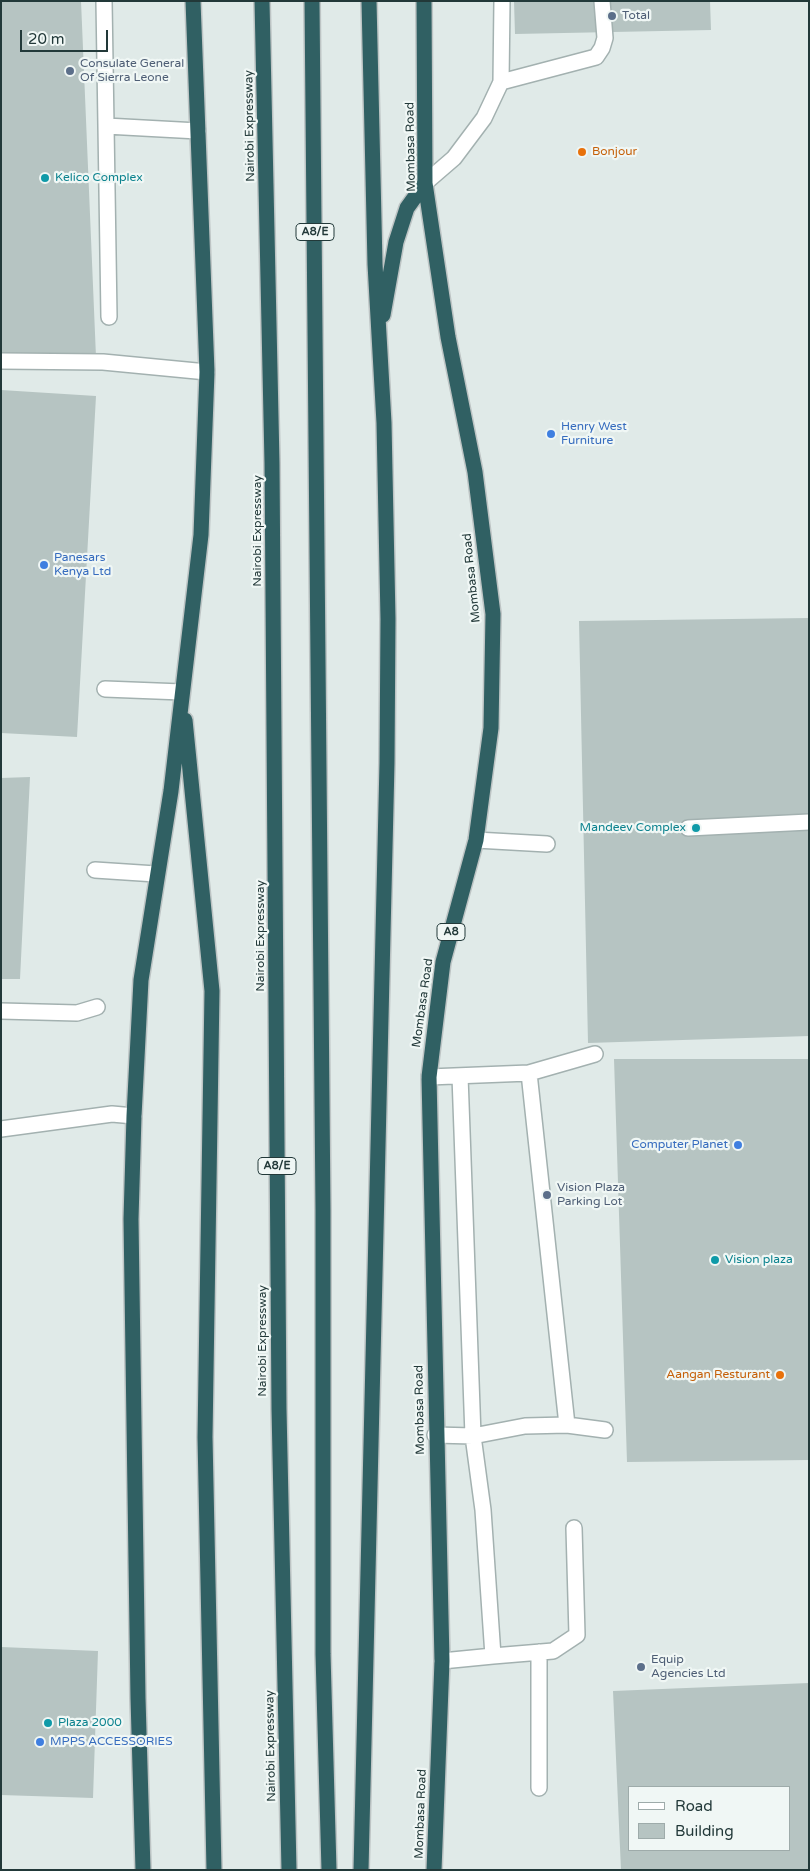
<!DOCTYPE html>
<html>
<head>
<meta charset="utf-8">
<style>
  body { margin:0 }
  #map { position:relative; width:810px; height:1871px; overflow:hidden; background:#e0eae8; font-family:"Varela Round",sans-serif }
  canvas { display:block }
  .frame { position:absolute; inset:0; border:2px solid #223939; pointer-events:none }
  .legend { position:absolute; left:628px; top:1786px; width:162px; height:65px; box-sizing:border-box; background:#f0f7f5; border:1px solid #9eabaa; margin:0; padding:6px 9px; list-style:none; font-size:15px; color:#223939 }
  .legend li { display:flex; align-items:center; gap:10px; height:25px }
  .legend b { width:25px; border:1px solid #9eabaa }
  .scale { position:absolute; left:20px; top:30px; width:88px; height:22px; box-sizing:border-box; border:2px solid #223939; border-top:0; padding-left:6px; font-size:15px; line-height:18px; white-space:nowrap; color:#223939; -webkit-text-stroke:4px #f0f7f5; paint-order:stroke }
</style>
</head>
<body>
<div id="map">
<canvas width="810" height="1871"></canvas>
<div class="frame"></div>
<ul class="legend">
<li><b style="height:6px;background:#fff"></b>Road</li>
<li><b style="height:14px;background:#b6c4c2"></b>Building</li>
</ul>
<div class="scale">20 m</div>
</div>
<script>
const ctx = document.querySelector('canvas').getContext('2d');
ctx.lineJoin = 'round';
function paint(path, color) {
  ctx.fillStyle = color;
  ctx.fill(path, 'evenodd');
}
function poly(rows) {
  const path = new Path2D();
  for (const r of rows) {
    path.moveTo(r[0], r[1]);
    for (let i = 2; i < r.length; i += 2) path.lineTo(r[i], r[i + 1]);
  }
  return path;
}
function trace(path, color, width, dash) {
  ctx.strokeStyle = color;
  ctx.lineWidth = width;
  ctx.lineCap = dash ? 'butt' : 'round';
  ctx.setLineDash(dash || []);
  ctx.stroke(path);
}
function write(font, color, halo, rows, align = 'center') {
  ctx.font = font + ' "Varela Round",sans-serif';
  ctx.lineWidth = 4.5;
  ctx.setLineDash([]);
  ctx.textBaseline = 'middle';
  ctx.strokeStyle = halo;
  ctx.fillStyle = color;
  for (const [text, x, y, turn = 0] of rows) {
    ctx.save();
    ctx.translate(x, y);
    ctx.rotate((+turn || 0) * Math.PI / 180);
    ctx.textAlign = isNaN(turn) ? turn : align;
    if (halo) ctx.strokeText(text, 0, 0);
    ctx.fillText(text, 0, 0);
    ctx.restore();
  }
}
const building = poly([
  [1,1,81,1,96,357,1,355],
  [514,1,710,1,711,30,515,34],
  [1,390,96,396,77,737,1,733],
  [809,618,809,1036,588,1043,579,621],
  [30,777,20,979,1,979,1,778],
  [614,1059,809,1059,809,1460,627,1462],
  [1,1647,98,1651,93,1798,1,1795],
  [809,1683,809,1870,621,1870,613,1691],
  [629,1787,789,1787,789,1850,629,1850]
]);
const minor = poly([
  [104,1,106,126,198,131],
  [501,82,596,57,602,48,605,38,602,1],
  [106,126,109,317],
  [425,183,454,158,484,118,501,82,502,1],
  [1,361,103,362,207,372],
  [105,689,182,692],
  [688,828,809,822],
  [476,840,547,844],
  [95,870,156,874],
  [1,1011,77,1013,97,1007],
  [529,1073,567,1425],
  [460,1076,473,1436,525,1426,567,1425,605,1430],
  [429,1077,529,1073,595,1054],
  [1,1129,112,1114,134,1116],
  [435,1435,473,1436,483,1510,493,1656,442,1661],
  [539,1652,539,1788],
  [493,1656,553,1651,577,1635,574,1528]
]);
const highway = poly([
  [262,1,272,463,279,1409,289,1870],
  [312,1,323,1210,323,1654,329,1870],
  [424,1,425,183,448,337,475,472,493,614,491,728,476,840,443,962,429,1077,442,1661,434,1870],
  [383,315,396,242,407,208,425,183],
  [185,720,212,991,205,1437,214,1870],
  [143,1870,138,1698,131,1219,134,1116,141,980,171,791,201,535,207,372,193,1],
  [361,1870,387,763,388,619,384,423,375,264,369,1]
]);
const markers = [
  [612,16,5,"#5c6f8a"],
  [70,71,5,"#5c6f8a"],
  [582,152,5,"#e8710a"],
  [45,178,5,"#0f9aa8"],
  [551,434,5,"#3f7fe0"],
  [44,565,5,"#3f7fe0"],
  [696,828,5,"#0f9aa8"],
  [738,1145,5,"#3f7fe0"],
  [547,1195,5,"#5c6f8a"],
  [715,1260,5,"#0f9aa8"],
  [780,1375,5,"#e8710a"],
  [641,1667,5,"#5c6f8a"],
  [48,1723,5,"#0f9aa8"],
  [40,1742,5,"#3f7fe0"]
];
const shields = [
  [315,232,38],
  [451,932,28],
  [277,1166,38]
];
const shieldNames = [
  ["A8/E",315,232],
  ["A8",451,932],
  ["A8/E",277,1166]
];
const serviceNames = [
  ["Total",622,16],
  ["Consulate General",80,64],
  ["Of Sierra Leone",80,78],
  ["Vision Plaza",557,1188],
  ["Parking Lot",557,1202],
  ["Equip",651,1660],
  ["Agencies Ltd",651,1674]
];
const streetNames = [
  ["Nairobi Expressway",250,126,-91],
  ["Mombasa Road",411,147,-91],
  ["Nairobi Expressway",258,531,-90],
  ["Mombasa Road",472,578,-96],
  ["Nairobi Expressway",261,936,-90],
  ["Mombasa Road",423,1003,-82],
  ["Nairobi Expressway",263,1341,-90],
  ["Mombasa Road",420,1410,-91],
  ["Nairobi Expressway",271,1746,-91],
  ["Mombasa Road",421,1814,-88]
];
const foodNames = [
  ["Bonjour",592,152],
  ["Aangan Resturant",770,1375,"right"]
];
const cultureNames = [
  ["Kelico Complex",55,178],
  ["Mandeev Complex",686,828,"right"],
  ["Vision plaza",725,1260],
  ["Plaza 2000",58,1723]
];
const shopNames = [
  ["Henry West",561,427],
  ["Furniture",561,441],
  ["Panesars",54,558],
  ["Kenya Ltd",54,572],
  ["Computer Planet",728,1145,"right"],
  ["MPPS ACCESSORIES",50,1742]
];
paint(building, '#b6c4c2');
trace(minor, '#a3b1b0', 18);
trace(highway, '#bdc4c4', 18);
trace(minor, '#fff', 15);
trace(highway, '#306063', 15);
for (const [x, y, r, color] of markers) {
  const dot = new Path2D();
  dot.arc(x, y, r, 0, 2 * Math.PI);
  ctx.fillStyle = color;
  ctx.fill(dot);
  trace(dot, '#f0f7f5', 2);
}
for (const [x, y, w] of shields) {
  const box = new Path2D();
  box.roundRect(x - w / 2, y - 8.5, w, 17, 4);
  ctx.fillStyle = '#f0f7f5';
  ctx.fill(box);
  trace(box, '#223939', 1);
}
write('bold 11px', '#223939', null, shieldNames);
write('12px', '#4e5e75', '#f0f7f5', serviceNames, 'left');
write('12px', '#223939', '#f0f7f5', streetNames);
write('12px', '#c56008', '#f0f7f5', foodNames, 'left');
write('12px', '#0d838f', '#f0f7f5', cultureNames, 'left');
write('12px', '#366cbe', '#f0f7f5', shopNames, 'left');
</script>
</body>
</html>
